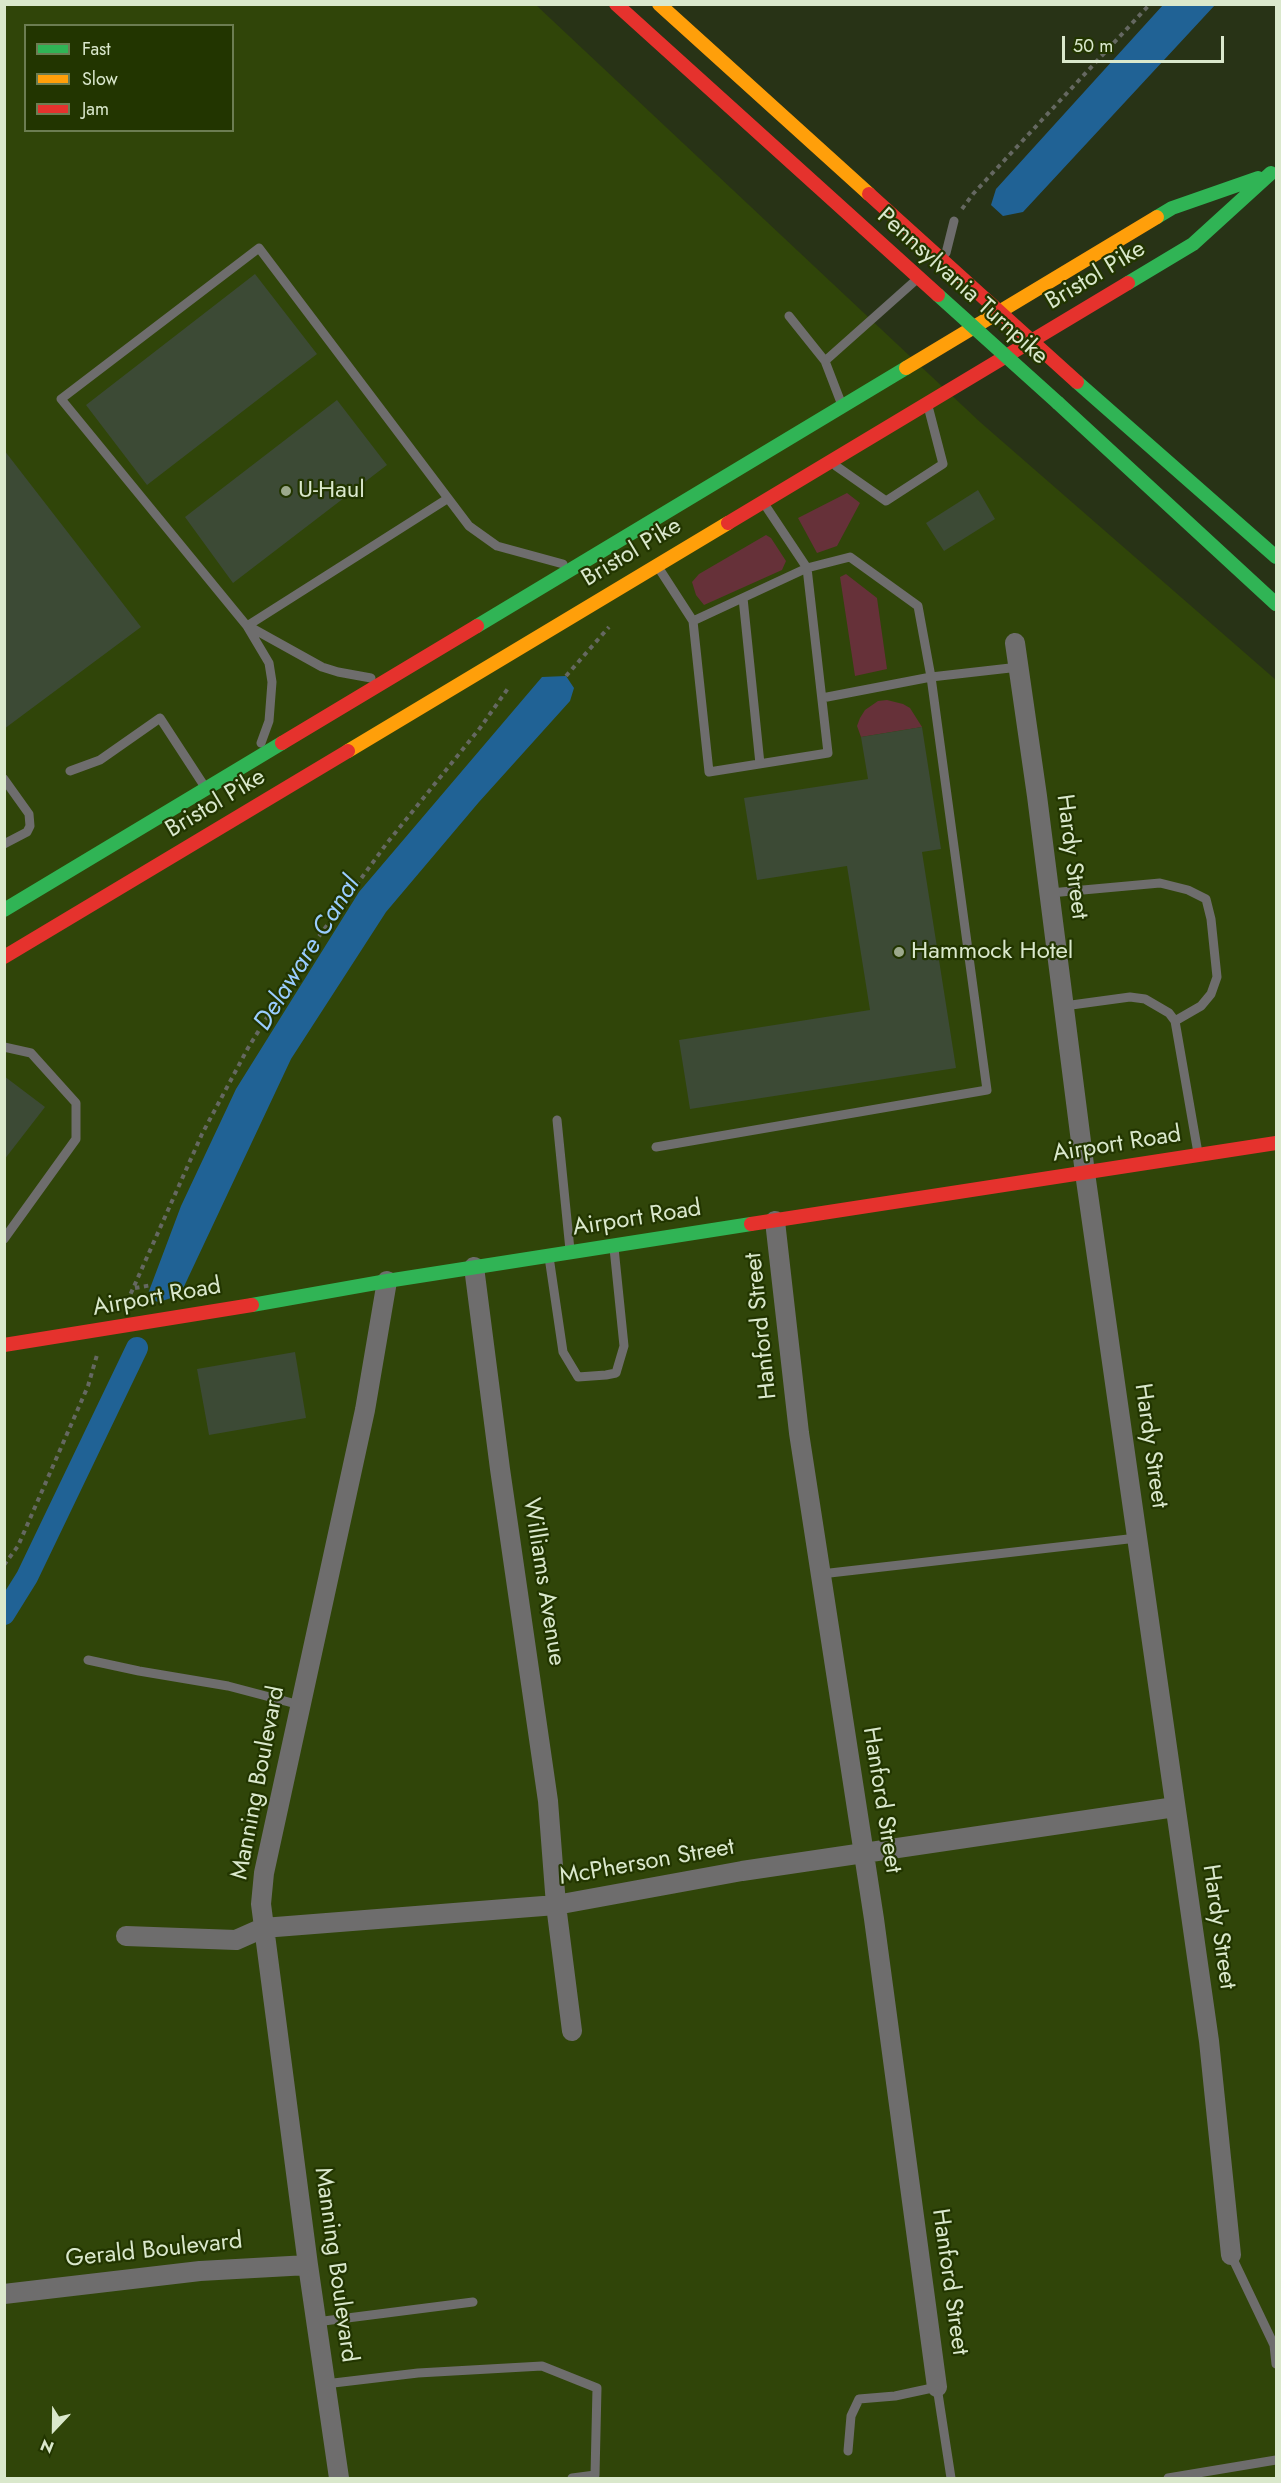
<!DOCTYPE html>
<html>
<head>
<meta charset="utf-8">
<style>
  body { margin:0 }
  #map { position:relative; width:1281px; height:2483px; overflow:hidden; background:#283316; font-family:Jost,sans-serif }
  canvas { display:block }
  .frame { position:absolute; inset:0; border:6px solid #dae8cc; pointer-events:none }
  .legend { position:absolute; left:24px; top:24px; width:210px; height:108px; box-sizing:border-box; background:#223500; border:2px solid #6c7d52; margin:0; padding:8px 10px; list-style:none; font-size:18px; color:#dae8cc }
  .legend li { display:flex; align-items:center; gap:12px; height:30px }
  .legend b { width:30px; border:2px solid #6c7d52 }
  .north { position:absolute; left:24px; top:2399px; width:60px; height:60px; -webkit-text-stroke:4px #223500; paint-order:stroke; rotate:202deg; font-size:16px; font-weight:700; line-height:24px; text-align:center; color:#dae8cc }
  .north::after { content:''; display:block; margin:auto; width:21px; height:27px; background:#dae8cc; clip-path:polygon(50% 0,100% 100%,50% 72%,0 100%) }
  .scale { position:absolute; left:1062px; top:36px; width:162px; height:27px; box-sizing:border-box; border:3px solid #dae8cc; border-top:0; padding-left:8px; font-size:18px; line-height:21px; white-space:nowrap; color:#dae8cc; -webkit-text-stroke:4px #223500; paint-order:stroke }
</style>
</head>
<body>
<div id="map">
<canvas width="1281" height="2483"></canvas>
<div class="frame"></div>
<ul class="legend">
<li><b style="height:8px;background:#30b455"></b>Fast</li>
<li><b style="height:8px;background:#ff9f0a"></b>Slow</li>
<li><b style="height:8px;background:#e5322d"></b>Jam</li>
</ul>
<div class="north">N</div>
<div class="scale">50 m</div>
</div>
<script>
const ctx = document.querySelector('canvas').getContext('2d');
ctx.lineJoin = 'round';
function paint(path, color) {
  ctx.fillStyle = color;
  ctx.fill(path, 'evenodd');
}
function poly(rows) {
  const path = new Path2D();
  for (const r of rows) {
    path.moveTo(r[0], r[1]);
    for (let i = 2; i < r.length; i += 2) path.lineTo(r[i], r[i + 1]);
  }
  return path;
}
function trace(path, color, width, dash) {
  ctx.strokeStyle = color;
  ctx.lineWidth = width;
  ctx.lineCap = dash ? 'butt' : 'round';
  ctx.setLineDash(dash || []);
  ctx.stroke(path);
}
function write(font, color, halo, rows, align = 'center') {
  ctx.font = font + ' Jost,sans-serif';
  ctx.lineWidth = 4.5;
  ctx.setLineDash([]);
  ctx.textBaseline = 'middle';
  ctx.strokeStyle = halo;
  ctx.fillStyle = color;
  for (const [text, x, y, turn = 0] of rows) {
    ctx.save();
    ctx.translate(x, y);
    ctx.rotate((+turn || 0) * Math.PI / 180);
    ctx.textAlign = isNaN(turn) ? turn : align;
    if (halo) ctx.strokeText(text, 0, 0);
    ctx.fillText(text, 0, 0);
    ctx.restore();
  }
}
const built = poly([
  [5,5,536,5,980,422,1276,680,1276,2478,5,2478],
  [26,26,232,26,232,130,26,130]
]);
const green = poly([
  [847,493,860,503,837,546,817,553,798,518],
  [766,535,771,538,786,561,782,570,704,605,696,595,692,582,699,574],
  [846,574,877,598,887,669,855,676,840,577],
  [887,700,903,704,910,708,922,727,861,737,857,726,860,718,865,710,878,701]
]);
const water = poly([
  [1163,5,1215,5,1023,212,1003,216,991,205,996,189],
  [566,676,574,688,570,701,479,802,386,912,291,1059,180,1295,159,1302,146,1299,181,1206,236,1089,359,892,542,677]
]);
const canal = poly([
  [4,1614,27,1577,137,1348]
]);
const building = poly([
  [255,274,317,354,147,485,86,405],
  [337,400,387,465,233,583,185,517],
  [4,450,141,627,4,729],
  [978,490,995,519,944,551,926,523],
  [922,727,941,849,922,852,956,1068,690,1109,679,1040,870,1010,847,866,757,880,744,798,868,779,861,737],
  [4,1076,45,1107,4,1160],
  [295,1352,306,1418,209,1435,197,1369]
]);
const path = poly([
  [962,209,973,194,1150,4],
  [566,676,609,627],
  [135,1288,152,1285],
  [127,1302,202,1134,248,1048,309,950,387,843,480,728,509,687],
  [4,1565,18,1546,88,1386,97,1355]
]);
const lane = poly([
  [946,253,954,221],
  [789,316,825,361,840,400],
  [825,361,916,280],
  [836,466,886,501,943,464,929,410],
  [765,505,807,568,850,557,918,606,931,677,822,698],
  [807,568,828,753,709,772,693,621,807,568],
  [660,570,693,621],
  [743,598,760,764],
  [247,626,447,499],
  [250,627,322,667,338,672,371,678],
  [261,743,269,721,272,682,269,663,247,626,61,399,259,248,469,526,497,546,563,564],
  [70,771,100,760,160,718,203,784],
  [4,779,29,814,30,826,27,832,4,844],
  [1050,893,1160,883,1188,890,1206,899,1211,919,1217,977,1211,994,1201,1006,1175,1021],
  [1064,1006,1130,997,1145,999,1169,1013,1175,1021,1198,1153],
  [4,1047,31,1053,76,1103,76,1139,4,1239],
  [557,1120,570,1250],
  [656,1147,987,1090,931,677,1019,667],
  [549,1257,563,1352,578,1377,606,1375,616,1373,624,1346,614,1248],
  [821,1574,1137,1538],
  [88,1660,139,1671,228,1686,300,1705],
  [1231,2255,1274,2345,1276,2364],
  [316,2322,473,2302],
  [325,2384,418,2373,542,2366,597,2388,595,2475,572,2478],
  [848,2451,851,2416,859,2399,895,2396,937,2387,951,2478],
  [1168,2478,1276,2460]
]);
const street = poly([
  [1015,643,1037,796,1085,1173,1209,2041,1231,2255],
  [775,1221,799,1433,874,1919,937,2387],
  [474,1267,500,1469,548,1801,556,1905,572,2031],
  [126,1936,236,1940,263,1928,556,1905,742,1871,1175,1807],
  [4,2294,200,2271,308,2265],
  [339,2478,308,2265,261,1904,264,1873,365,1410,387,1281]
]);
const fast = poly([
  [1157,217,1172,208,1258,178],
  [1128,283,1193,244,1271,173],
  [1077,382,1276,557],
  [1058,403,1276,604],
  [477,626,906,368],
  [4,910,282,743],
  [252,1305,387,1281,751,1224]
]);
const slow = poly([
  [906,368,1157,217],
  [348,751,728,523]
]);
const jam = poly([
  [728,523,1128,283],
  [282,743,477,626],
  [4,957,348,751],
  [751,1224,1276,1143],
  [4,1345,252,1305]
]);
const fastBridge = poly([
  [938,295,1058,403]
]);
const slowBridge = poly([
  [659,4,869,194]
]);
const jamBridge = poly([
  [616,4,938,295],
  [869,194,1077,382]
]);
const markers = [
  [286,491,6,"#9ca98c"],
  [899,952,6,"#9ca98c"]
];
const streetNames = [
  ["Bristol Pike",1096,276,-31],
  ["Pennsylvania Turnpike",962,287,42],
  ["Bristol Pike",632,553,-31],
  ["Bristol Pike",216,804,-31],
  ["Hardy Street",1071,857,83],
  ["Airport Road",1117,1145,-9],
  ["Airport Road",637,1219,-9],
  ["Airport Road",157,1298,-10],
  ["Hanford Street",762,1326,-96],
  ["Hardy Street",1150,1446,82],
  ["Williams Avenue",543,1582,81],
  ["Manning Boulevard",259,1783,-79],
  ["Hanford Street",881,1800,81],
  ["McPherson Street",647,1863,-10],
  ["Hardy Street",1218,1927,82],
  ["Gerald Boulevard",154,2251,-6],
  ["Manning Boulevard",335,2265,82],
  ["Hanford Street",949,2282,82]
];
const poiNames = [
  ["U-Haul",298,491],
  ["Hammock Hotel",911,952]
];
const waterNames = [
  ["Delaware Canal",308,954,-58]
];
paint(built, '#304509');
paint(green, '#663139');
paint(water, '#206295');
trace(canal, '#206295', 22);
paint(building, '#3c4a35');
trace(path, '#656861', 4, [4.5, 4.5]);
trace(lane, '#6e6d6d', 9);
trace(street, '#6e6d6d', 20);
trace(fast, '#30b455', 14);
trace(slow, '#ff9f0a', 14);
trace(jam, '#e5322d', 14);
trace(fastBridge, '#30b455', 14);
trace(slowBridge, '#ff9f0a', 14);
trace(jamBridge, '#e5322d', 14);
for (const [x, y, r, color] of markers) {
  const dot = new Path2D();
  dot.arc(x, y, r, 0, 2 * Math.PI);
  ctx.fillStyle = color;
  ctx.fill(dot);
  trace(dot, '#223500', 2);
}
write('24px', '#dae8cc', '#223500', streetNames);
write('24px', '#dae8cc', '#223500', poiNames, 'left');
write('italic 26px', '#9acdff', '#223500', waterNames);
</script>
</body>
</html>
